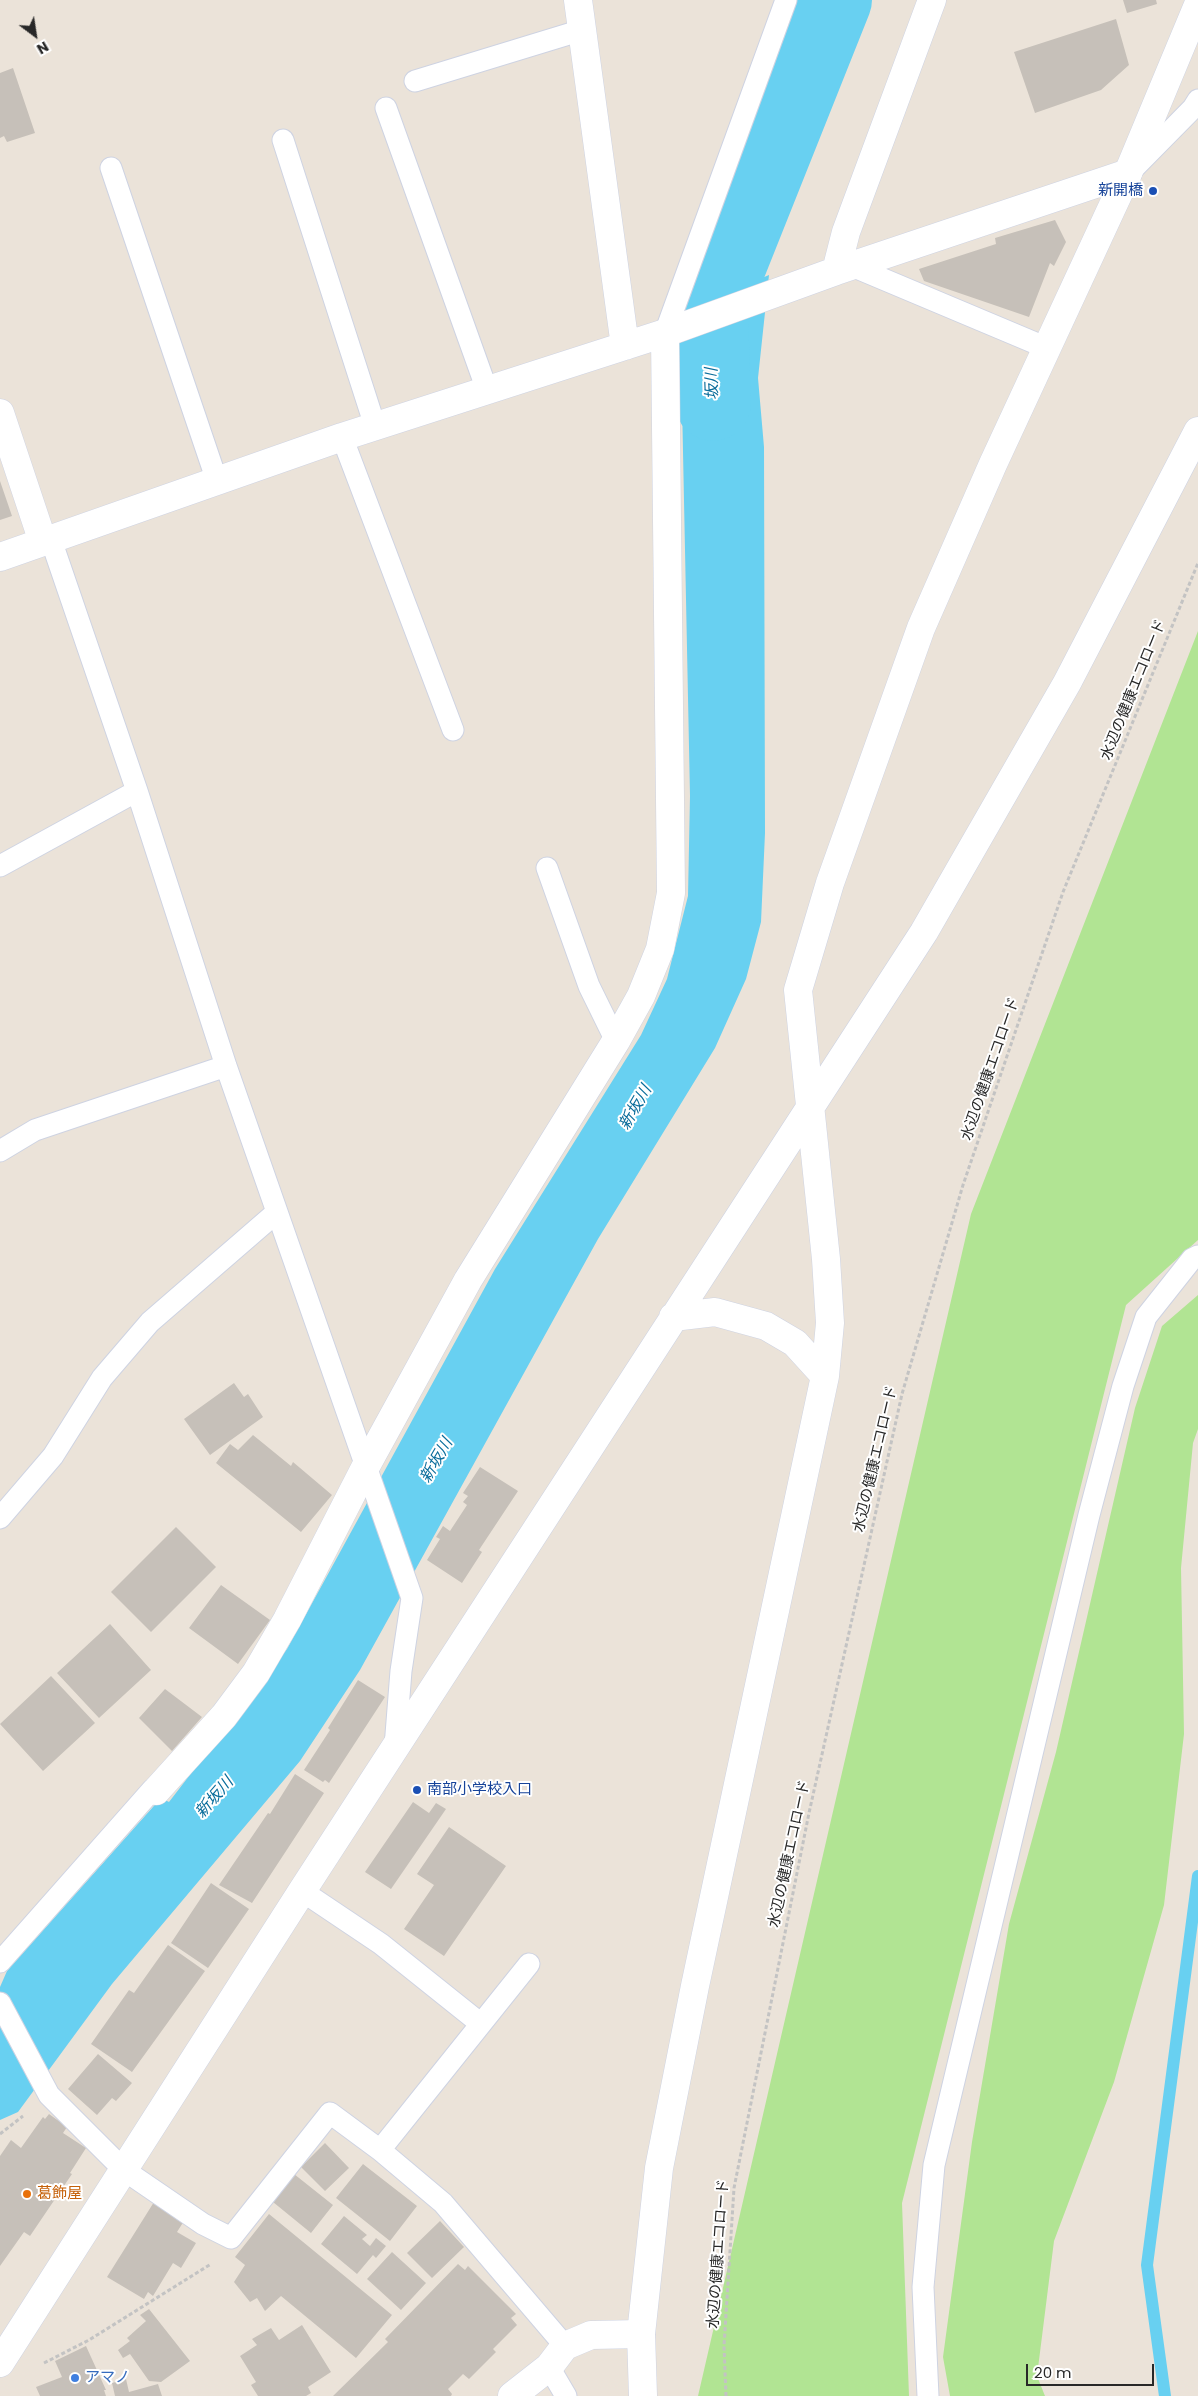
<!DOCTYPE html>
<html>
<head>
<meta charset="utf-8">
<style>
  body { margin:0 }
  #map { position:relative; width:1198px; height:2396px; overflow:hidden; background:#ebe3d9; font-family:Poppins,sans-serif }
  canvas { display:block }
  .north { position:absolute; left:10px; top:10px; width:50px; height:50px; -webkit-text-stroke:4px #fff; paint-order:stroke; rotate:149deg; font-size:14px; font-weight:700; line-height:20px; text-align:center; color:#282828 }
  .north::after { content:''; display:block; margin:auto; width:18px; height:22px; background:#282828; clip-path:polygon(50% 0,100% 100%,50% 72%,0 100%) }
  .scale { position:absolute; left:1026px; top:2364px; width:128px; height:22px; box-sizing:border-box; border:2px solid #282828; border-top:0; padding-left:6px; font-size:15px; line-height:18px; white-space:nowrap; color:#282828; -webkit-text-stroke:4px #fff; paint-order:stroke }
</style>
</head>
<body>
<div id="map">
<canvas width="1198" height="2396"></canvas>
<div class="north">N</div>
<div class="scale">20 m</div>
</div>
<script>
const ctx = document.querySelector('canvas').getContext('2d');
ctx.lineJoin = 'round';
function paint(path, color) {
  ctx.fillStyle = color;
  ctx.fill(path, 'evenodd');
}
function poly(rows) {
  const path = new Path2D();
  for (const r of rows) {
    path.moveTo(r[0], r[1]);
    for (let i = 2; i < r.length; i += 2) path.lineTo(r[i], r[i + 1]);
  }
  return path;
}
function trace(path, color, width, dash) {
  ctx.strokeStyle = color;
  ctx.lineWidth = width;
  ctx.lineCap = dash ? 'butt' : 'round';
  ctx.setLineDash(dash || []);
  ctx.stroke(path);
}
function write(font, color, halo, rows, align = 'center') {
  ctx.font = font + ' Poppins,"Noto Sans JP",sans-serif';
  ctx.lineWidth = 4;
  ctx.setLineDash([]);
  ctx.textBaseline = 'middle';
  ctx.strokeStyle = halo;
  ctx.fillStyle = color;
  for (const [text, x, y, turn = 0] of rows) {
    ctx.save();
    ctx.translate(x, y);
    ctx.rotate((+turn || 0) * Math.PI / 180);
    ctx.textAlign = isNaN(turn) ? turn : align;
    if (halo) ctx.strokeText(text, 0, 0);
    ctx.fillText(text, 0, 0);
    ctx.restore();
  }
}
const green = poly([
  [1198,631,1198,1240,1126,1305,902,2203,909,2396,698,2396,971,1214],
  [1198,1295,1198,1429,1193,1443,1181,1568,1184,1734,1164,1905,1114,2082,1054,2241,1037,2376,1045,2396,950,2396,943,2357,972,2142,1009,1924,1056,1752,1135,1408,1162,1326]
]);
const water = poly([
  [769,275,758,378,764,447,765,833,761,922,746,979,715,1048,598,1239,360,1670,300,1761,112,1984,18,2112,0,2120,0,1987,7,1971,161,1798,169,1802,287,1649,495,1269,641,1035,667,979,688,896,690,796,681,353,690,339,687,310]
]);
const stream = poly([
  [1165,2396,1147,2265,1198,1876]
]);
const river = poly([
  [713,403,710,311,834,0]
]);
const building = poly([
  [1123,0,1156,0,1157,4,1127,13],
  [1116,19,1129,65,1101,90,1035,113,1014,52],
  [13,68,35,133,7,142,4,136,0,138,0,73],
  [1055,220,1066,242,1054,266,1050,263,1029,317,924,281,919,269,996,244,995,238],
  [0,481,12,516,0,520],
  [234,1383,244,1397,248,1394,263,1417,210,1455,184,1419],
  [253,1435,291,1466,293,1462,332,1495,301,1532,216,1463,230,1444,238,1450],
  [480,1467,518,1491,479,1550,482,1552,462,1583,427,1560,440,1539,436,1537,443,1526,450,1531,467,1505,463,1502,468,1496,463,1493],
  [176,1527,216,1567,151,1632,111,1592],
  [221,1585,270,1620,238,1664,189,1628],
  [110,1624,151,1670,99,1718,57,1673],
  [51,1676,95,1723,43,1771,0,1724],
  [358,1680,385,1697,329,1783,325,1780,323,1782,304,1770,330,1730,328,1728],
  [165,1689,202,1717,172,1751,139,1718],
  [295,1774,324,1793,252,1903,219,1885,268,1813,270,1814],
  [413,1802,429,1813,436,1803,446,1809,391,1889,365,1872],
  [449,1827,506,1866,444,1956,404,1929,434,1885,417,1874],
  [211,1883,249,1909,208,1968,171,1943],
  [168,1945,205,1971,132,2072,91,2044,129,1990,134,1993],
  [98,2054,132,2083,116,2101,112,2098,97,2115,68,2089],
  [49,2114,67,2127,63,2133,86,2148,70,2173,72,2174,30,2236,24,2232,0,2266,0,2156,11,2140,21,2148,43,2117,45,2119],
  [325,2143,349,2168,325,2191,301,2167],
  [363,2164,417,2206,390,2241,336,2198],
  [294,2174,333,2205,311,2233,273,2202],
  [154,2202,184,2221,177,2232,196,2243,181,2268,173,2263,153,2296,148,2292,144,2299,107,2277],
  [269,2214,392,2315,356,2358,281,2296,265,2311,257,2298,250,2302,234,2282,245,2265,235,2257],
  [344,2216,367,2235,362,2239,370,2246,376,2238,386,2246,376,2258,373,2255,357,2274,321,2244],
  [440,2221,464,2247,432,2278,407,2253],
  [392,2252,426,2283,401,2310,367,2279],
  [458,2264,465,2270,468,2266,516,2314,511,2318,517,2325,493,2349,496,2352,469,2379,463,2374,448,2389,452,2394,451,2396,333,2396,388,2342,385,2339],
  [149,2309,190,2361,161,2382,149,2381,130,2354,123,2358,118,2350,130,2341,127,2338,146,2321,140,2315],
  [302,2325,331,2372,308,2387,311,2393,306,2396,258,2396,251,2385,256,2382,240,2356,257,2345,252,2339,271,2328,279,2340],
  [86,2346,106,2390,104,2390,106,2396,40,2396,36,2387,62,2377,55,2361],
  [126,2379,129,2392,158,2384,162,2396,115,2396,112,2383]
]);
const path = poly([
  [0,2134,23,2116],
  [44,2363,89,2340,211,2264],
  [726,2396,724,2346,734,2188,809,1813,902,1394,963,1185,1063,892,1198,563]
]);
const service = poly([
  [415,81,582,30],
  [386,108,487,390],
  [283,140,375,426],
  [111,168,217,481],
  [1133,169,1193,108,1198,100],
  [852,266,1047,348],
  [665,333,786,0],
  [342,437,453,730],
  [51,540,137,791,226,1066,412,1598,401,1671,395,1747],
  [0,866,137,791],
  [547,868,589,986,616,1041],
  [0,1151,35,1130,226,1066],
  [0,1518,53,1456,102,1378,150,1322,277,1212],
  [302,1891,381,1944,481,2024],
  [0,1962,152,1790,156,1791],
  [0,2003,49,2095,124,2170,203,2224,231,2238,330,2113,380,2150,443,2203,565,2346],
  [380,2150,529,1964],
  [549,2367,566,2396],
  [928,2396,923,2287,934,2165,1089,1515,1123,1386,1146,1317,1192,1259,1198,1256]
]);
const minor = poly([
  [578,0,625,346],
  [836,271,846,232,932,0],
  [0,413,43,542],
  [0,557,342,437,665,333,836,271,1128,173],
  [156,1791,224,1716,256,1673,287,1620,366,1466,468,1280,616,1041,641,996,660,949,671,893,665,333],
  [512,2396,549,2367,565,2346,591,2335,641,2334]
]);
const tertiary = poly([
  [673,1317,715,1312,766,1326,795,1343,825,1376],
  [0,2363,302,1891,924,932,1067,683,1198,431],
  [643,2396,641,2334,659,2168,695,1986,825,1376,830,1323,826,1259,798,990,830,883,921,628,993,464,1128,173,1198,5]
]);
const markers = [
  [1153,191,5,"#1a4fb4"],
  [417,1790,5,"#1a4fb4"],
  [27,2194,5,"#e8710a"],
  [75,2378,5,"#3f7fe0"]
];
const transitNames = [
  ["新開橋",1143,191],
  ["南部小学校入口",427,1790,"left"]
];
const streetNames = [
  ["水辺の健康エコロード",1134,690,-68],
  ["水辺の健康エコロード",991,1069,-71],
  ["水辺の健康エコロード",876,1459,-77],
  ["水辺の健康エコロード",790,1854,-78],
  ["水辺の健康エコロード",719,2254,-86]
];
const foodNames = [
  ["葛飾屋",37,2194]
];
const shopNames = [
  ["アマノ",85,2378]
];
const waterNames = [
  ["坂川",713,384,-92],
  ["新坂川",636,1108,-60],
  ["新坂川",437,1461,-60],
  ["新坂川",215,1798,-49]
];
paint(green, '#b1e493');
paint(water, '#68d0f1');
trace(stream, '#68d0f1', 12);
trace(river, '#68d0f1', 76);
paint(building, '#c6c0b9');
trace(service, '#ced3e2', 23);
trace(minor, '#ced3e2', 29);
trace(tertiary, '#ced3e2', 29);
trace(path, '#c3c3c3', 3, [4, 2.5]);
trace(service, '#fff', 21);
trace(minor, '#fff', 28);
trace(tertiary, '#fff', 28);
for (const [x, y, r, color] of markers) {
  const dot = new Path2D();
  dot.arc(x, y, r, 0, 2 * Math.PI);
  ctx.fillStyle = color;
  ctx.fill(dot);
  trace(dot, '#fff', 2);
}
write('15px', '#164399', '#fff', transitNames, 'right');
write('15px', '#282828', '#fff', streetNames);
write('15px', '#c56008', '#fff', foodNames, 'left');
write('15px', '#366cbe', '#fff', shopNames, 'left');
write('italic 16px', '#0a6d9b', '#fff', waterNames);
</script>
</body>
</html>
